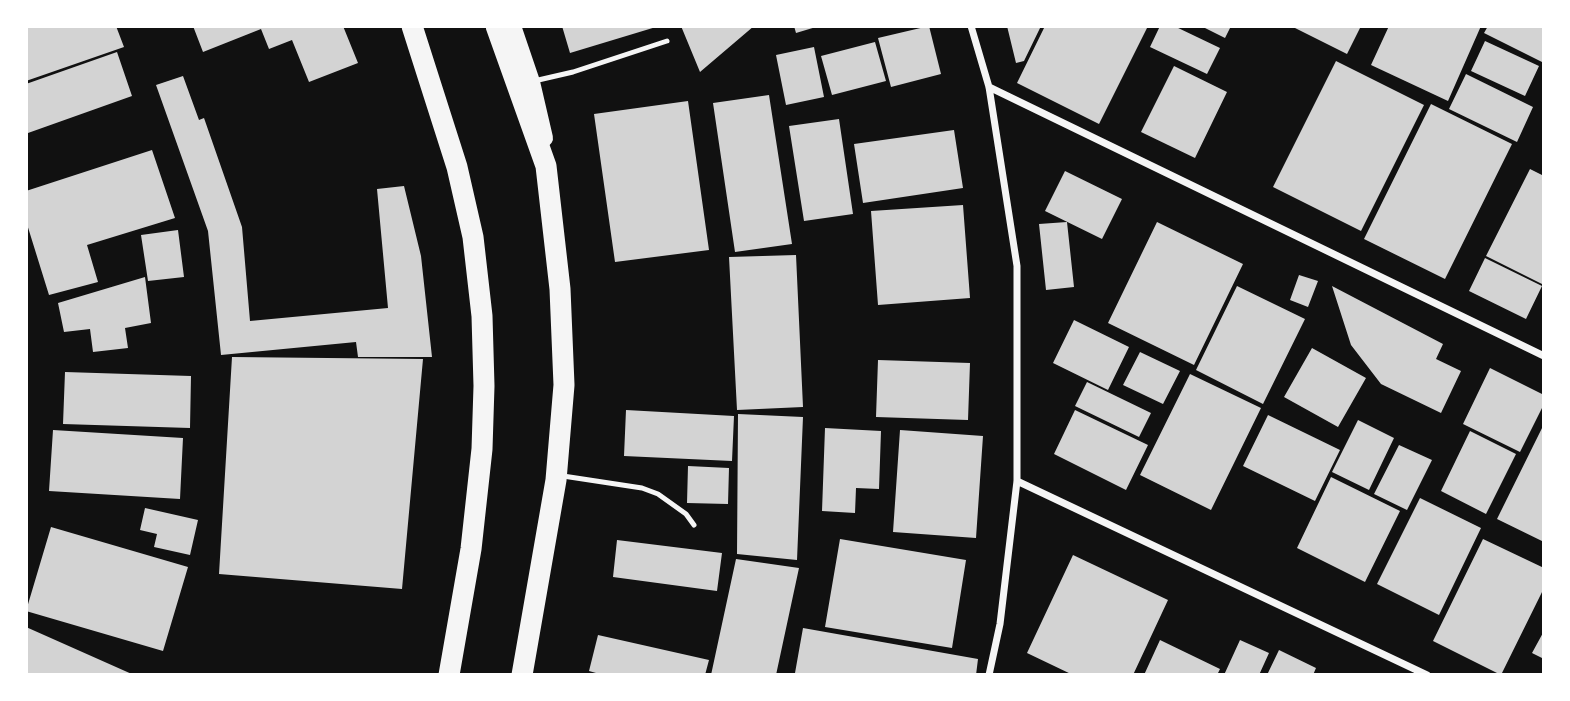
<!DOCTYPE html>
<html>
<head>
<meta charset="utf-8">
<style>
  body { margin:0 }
  #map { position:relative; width:1570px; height:701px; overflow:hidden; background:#111; font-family:"Fira Sans Condensed",sans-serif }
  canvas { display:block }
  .frame { position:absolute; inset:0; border:28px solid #fff; pointer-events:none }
</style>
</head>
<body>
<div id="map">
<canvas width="1570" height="701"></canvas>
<div class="frame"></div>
</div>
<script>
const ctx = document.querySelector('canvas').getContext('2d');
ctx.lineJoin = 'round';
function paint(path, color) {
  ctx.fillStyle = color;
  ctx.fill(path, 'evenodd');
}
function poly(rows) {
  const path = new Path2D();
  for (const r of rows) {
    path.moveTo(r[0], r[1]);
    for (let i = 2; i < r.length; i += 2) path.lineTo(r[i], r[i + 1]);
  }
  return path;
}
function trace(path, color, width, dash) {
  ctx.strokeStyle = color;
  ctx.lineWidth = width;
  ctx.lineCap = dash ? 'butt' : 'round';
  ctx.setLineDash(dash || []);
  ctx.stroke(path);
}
const building = poly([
  [26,26,116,26,124,47,26,81],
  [193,26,343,26,358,63,309,82,292,40,269,49,261,29,203,52],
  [562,26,656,26,656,27,570,53],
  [681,26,754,26,700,72],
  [794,26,816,26,816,27,796,33],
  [929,26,941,74,891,87,878,38],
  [1007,26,1041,26,1024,61,1016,63],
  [1045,26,1148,26,1099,124,1017,83],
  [1160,26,1174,26,1220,48,1207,74,1150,47],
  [1201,26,1231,26,1225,38],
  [1291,26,1361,26,1347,54],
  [1389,26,1481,26,1448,101,1371,65],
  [1488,26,1544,26,1544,63,1484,33],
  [1485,41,1539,66,1525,96,1471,71],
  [875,42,886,81,832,95,821,56],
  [814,47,824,97,786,105,776,55],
  [117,52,132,96,28,133,26,84],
  [1336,61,1424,105,1361,231,1273,187],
  [1174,66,1227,92,1195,158,1141,132],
  [1466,74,1533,107,1517,142,1449,109],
  [183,76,199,120,204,118,242,227,250,321,388,308,377,189,404,186,421,256,432,357,358,357,356,342,221,355,208,231,156,85],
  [769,95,792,244,735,252,713,103],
  [688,101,709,250,615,262,594,114],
  [1431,104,1512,144,1445,279,1364,239],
  [839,119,853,214,804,221,789,126],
  [954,130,963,188,863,203,854,144],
  [152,150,175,218,87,245,98,282,49,295,26,221,26,191],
  [1530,169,1544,176,1544,285,1486,256],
  [1065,171,1122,199,1102,239,1045,211],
  [963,205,970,298,878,305,871,211],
  [1067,222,1074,287,1046,290,1039,224],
  [1157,222,1243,264,1194,365,1108,323],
  [178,230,184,277,148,281,141,235],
  [796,255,803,407,737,410,729,257],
  [1485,258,1542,286,1526,319,1469,291],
  [1299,275,1318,281,1308,307,1290,300],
  [145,277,151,323,125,328,128,348,93,352,90,329,64,332,58,303],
  [1237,286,1305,319,1263,404,1196,370],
  [1332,286,1443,344,1436,359,1461,371,1441,413,1381,384,1351,345],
  [1074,320,1129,347,1108,390,1053,363],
  [1312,348,1366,378,1338,427,1284,397],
  [1140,352,1180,371,1163,404,1123,385],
  [232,357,423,359,402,589,219,574],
  [878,360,970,363,968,420,876,417],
  [1490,368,1544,395,1544,404,1520,452,1463,424],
  [65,372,191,376,190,428,63,424],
  [1190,374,1261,408,1211,510,1140,475],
  [1087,382,1151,413,1139,437,1075,406],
  [626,410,734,416,732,461,624,456],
  [1075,410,1148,445,1126,490,1054,454],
  [738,414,803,417,797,560,737,554],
  [1268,415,1340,450,1315,501,1243,466],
  [1358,420,1394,438,1369,490,1332,472],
  [1544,424,1544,542,1497,519],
  [825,428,881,431,879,489,856,488,855,513,822,511],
  [53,430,183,438,180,499,49,491],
  [900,430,983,436,976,538,893,532],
  [1470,431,1516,454,1486,514,1441,491],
  [1399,445,1432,460,1407,510,1374,494],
  [688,466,729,468,728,504,687,503],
  [1331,477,1400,511,1365,582,1297,548],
  [1420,498,1481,528,1439,615,1377,584],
  [145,508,198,520,190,555,154,547,157,534,140,530],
  [51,527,188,567,163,651,26,611],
  [840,539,966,560,952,648,825,627],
  [1483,539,1544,568,1544,588,1501,675,1433,641],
  [617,540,722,553,717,591,613,577],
  [1073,555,1168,600,1133,675,1073,675,1027,653],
  [736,559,799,568,776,675,711,675],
  [26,627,134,675,26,675],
  [803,628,978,659,976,675,806,675,795,673],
  [1544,631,1544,659,1532,653],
  [598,635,709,660,705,675,603,675,589,671],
  [1160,640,1220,669,1217,675,1144,675],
  [1240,640,1269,653,1259,675,1224,675],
  [1279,650,1316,668,1313,675,1267,675]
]);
const service = poly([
  [534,81,573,72,667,41],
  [563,476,642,488,658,494,686,514,694,525]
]);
const minor = poly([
  [971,26,989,87,1017,266,1017,481,1000,624,989,675],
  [989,87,1544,356],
  [1017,481,1427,675]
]);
const primary = poly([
  [512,26,531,82,544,138]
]);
const motorway = poly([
  [412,26,457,167,473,237,482,316,484,386,482,449,471,549,449,675],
  [496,26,546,166,560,289,564,385,556,480,522,675]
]);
paint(building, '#d3d3d3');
trace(service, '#f5f5f5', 5);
trace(minor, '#f5f5f5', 7);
trace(primary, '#f5f5f5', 18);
trace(motorway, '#f5f5f5', 21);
</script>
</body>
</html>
